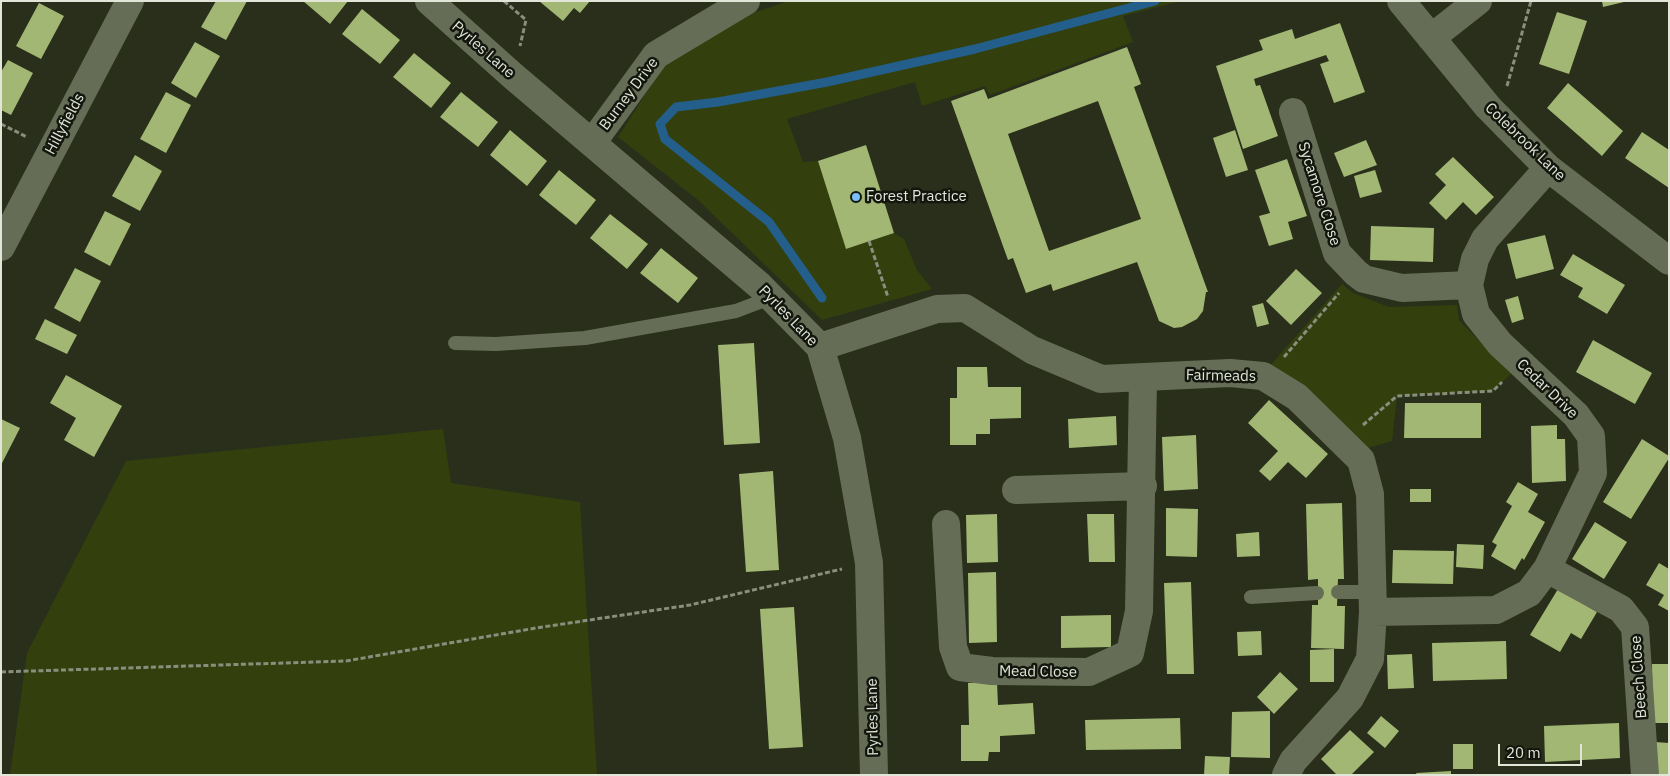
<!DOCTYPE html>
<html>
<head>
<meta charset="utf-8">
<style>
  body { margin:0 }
  #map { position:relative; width:1670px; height:776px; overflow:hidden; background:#292f1b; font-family:"IBM Plex Sans",sans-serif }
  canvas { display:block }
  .frame { position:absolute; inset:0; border:2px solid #e1e6d9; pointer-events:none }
  .scale { position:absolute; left:1498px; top:744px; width:84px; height:22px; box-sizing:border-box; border:2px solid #e1e6d9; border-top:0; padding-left:6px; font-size:15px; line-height:18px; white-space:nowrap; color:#e1e6d9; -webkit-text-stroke:4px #13160d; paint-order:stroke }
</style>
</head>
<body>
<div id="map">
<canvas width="1670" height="776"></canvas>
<div class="frame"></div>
<div class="scale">20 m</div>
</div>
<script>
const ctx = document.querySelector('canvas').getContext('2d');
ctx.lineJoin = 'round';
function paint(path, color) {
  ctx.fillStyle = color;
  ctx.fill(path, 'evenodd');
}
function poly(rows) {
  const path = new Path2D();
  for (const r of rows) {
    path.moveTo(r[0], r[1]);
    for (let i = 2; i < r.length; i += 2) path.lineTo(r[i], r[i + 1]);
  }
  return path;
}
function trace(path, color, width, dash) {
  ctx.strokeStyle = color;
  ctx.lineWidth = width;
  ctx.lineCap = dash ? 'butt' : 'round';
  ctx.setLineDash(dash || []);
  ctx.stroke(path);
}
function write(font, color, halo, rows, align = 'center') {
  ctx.font = font + ' "IBM Plex Sans",sans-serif';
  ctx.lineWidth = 5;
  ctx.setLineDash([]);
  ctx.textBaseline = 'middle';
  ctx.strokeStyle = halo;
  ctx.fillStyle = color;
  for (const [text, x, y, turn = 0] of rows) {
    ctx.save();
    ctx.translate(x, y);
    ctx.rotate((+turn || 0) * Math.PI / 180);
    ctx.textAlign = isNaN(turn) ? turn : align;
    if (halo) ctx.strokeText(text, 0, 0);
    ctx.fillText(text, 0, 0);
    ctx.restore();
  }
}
const green = poly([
  [789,1,1181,1,1123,16,1133,42,990,95,985,86,922,106,915,82,787,119,803,162,818,161,846,249,894,233,904,239,917,270,932,289,822,320,698,200,618,137,667,61,750,14],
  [1342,284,1353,293,1389,307,1457,305,1459,320,1511,374,1493,391,1397,396,1392,441,1368,448,1304,385,1269,367],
  [443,429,451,483,580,502,597,775,10,775,27,653,126,461]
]);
const stream = poly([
  [822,298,769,222,665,139,660,124,676,107,718,102,827,82,975,49,1155,1]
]);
const building = poly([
  [216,1,247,1,226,40,201,27],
  [303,1,348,1,330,24],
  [539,1,590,1,580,13,574,8,563,21],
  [1602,1,1624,1,1624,2,1603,7],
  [39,3,64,16,41,59,16,46],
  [362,9,400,40,380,64,342,34],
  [1557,12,1587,21,1569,74,1539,64],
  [1340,23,1365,92,1334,103,1320,64,1329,61,1326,55,1254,79,1256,86,1260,85,1278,136,1243,149,1216,66,1263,50,1259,40,1292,29,1295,39],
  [195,42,220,56,196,98,171,83],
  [1127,47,1141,84,1134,87,1208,292,1206,292,1203,311,1197,319,1182,327,1174,328,1159,321,1137,262,1053,291,1051,284,1026,293,1013,258,1008,260,951,101,984,89,988,99],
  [1098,101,1141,219,1049,251,1008,134],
  [414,53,451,83,431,108,393,77],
  [8,60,33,73,11,115,1,110,1,72],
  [1568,83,1623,131,1602,156,1547,108],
  [166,92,191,105,166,153,140,139],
  [461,92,498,122,478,147,440,117],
  [510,130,547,161,527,186,490,155],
  [1235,130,1248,170,1226,177,1213,138],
  [1642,132,1669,150,1669,188,1625,158],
  [1366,140,1377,165,1344,177,1334,153],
  [866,145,894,233,846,249,818,161],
  [135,155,162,171,140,211,112,196],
  [1453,157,1494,197,1476,215,1463,202,1446,220,1429,203,1446,185,1435,174],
  [1287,159,1307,216,1288,222,1293,239,1269,246,1259,216,1270,213,1255,170],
  [559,170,596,200,576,225,539,195],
  [1375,170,1382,192,1360,198,1354,176],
  [105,211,131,224,110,266,84,252],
  [610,214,648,244,627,269,590,238],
  [1371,226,1434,228,1433,262,1370,260],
  [1545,235,1554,269,1516,279,1507,244],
  [661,248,698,278,678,303,640,273],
  [1573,254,1625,285,1607,314,1578,297,1583,288,1560,275],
  [75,268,101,281,80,322,54,308],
  [1296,269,1322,293,1291,325,1266,301],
  [1518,296,1524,319,1512,323,1505,300],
  [1263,303,1269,324,1257,327,1252,306],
  [45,319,77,335,67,354,35,339],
  [1593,340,1652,373,1635,404,1576,372],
  [754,343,760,443,724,445,718,345],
  [957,367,987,367,988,387,1021,387,1021,418,990,419,990,434,976,434,976,445,950,445,950,398,957,398],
  [66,375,122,406,94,457,64,440,76,418,50,403],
  [1269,400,1328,454,1306,478,1288,462,1270,481,1259,471,1278,451,1248,423],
  [1405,403,1481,403,1481,438,1404,438],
  [1116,416,1117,445,1069,448,1068,419],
  [1,419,20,428,1,465],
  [1557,425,1557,439,1565,439,1566,481,1532,483,1531,426],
  [1196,435,1198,489,1164,491,1162,437],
  [1642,439,1669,456,1669,458,1631,519,1603,502],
  [773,471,779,570,746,572,739,474],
  [1518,482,1538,494,1528,512,1545,522,1524,560,1522,558,1515,570,1491,556,1497,545,1492,542,1512,506,1506,502],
  [1410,489,1431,489,1431,502,1410,502],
  [1342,503,1344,579,1338,579,1337,606,1345,606,1344,649,1311,648,1312,605,1318,605,1318,579,1308,580,1306,504],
  [1166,508,1198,509,1197,557,1166,556],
  [997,514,998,562,967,563,966,515],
  [1087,514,1114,514,1115,562,1089,562],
  [1595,522,1627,542,1604,579,1572,559],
  [1259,532,1260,556,1237,557,1236,534],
  [1457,544,1484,545,1483,569,1456,567],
  [1393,550,1454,551,1453,584,1392,583],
  [1659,563,1669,569,1669,611,1658,605,1664,595,1646,585],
  [996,572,997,642,969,643,968,573],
  [1191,582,1194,674,1167,674,1164,583],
  [1558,589,1597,612,1581,639,1571,633,1560,652,1530,635],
  [794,607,803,747,769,749,760,609],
  [1111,615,1111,647,1061,648,1061,616],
  [1261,631,1262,655,1238,656,1237,632],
  [1506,641,1507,679,1433,681,1432,643],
  [1334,649,1334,682,1310,682,1310,650],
  [1412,654,1414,688,1388,689,1387,655],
  [1652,664,1669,664,1669,723,1653,723],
  [1280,672,1298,689,1274,714,1257,697],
  [997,682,998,705,1033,703,1035,734,1000,736,1000,752,989,752,988,761,961,761,961,725,969,725,968,683],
  [1270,711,1270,758,1231,757,1232,712],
  [1381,716,1399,731,1385,748,1367,733],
  [1180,718,1181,749,1086,750,1085,720],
  [1619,723,1620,758,1545,762,1544,726],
  [1350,730,1374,752,1351,775,1337,775,1321,759],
  [1655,742,1669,743,1669,775,1655,775],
  [1453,744,1473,744,1473,769,1453,769],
  [1205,756,1230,757,1229,775,1204,775],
  [1451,771,1451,775,1417,775,1416,773]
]);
const path = poly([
  [504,1,526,20,520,46],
  [1507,86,1531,1],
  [1,124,27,137],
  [869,241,888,297],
  [1284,357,1339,293],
  [1363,425,1397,396,1493,391,1502,382],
  [1,672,346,661,536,628,690,605,842,569]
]);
const service = poly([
  [455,343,496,344,585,338,736,311,770,298],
  [1338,592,1373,592],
  [1251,597,1317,593]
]);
const minor = poly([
  [429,1,513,76,760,286,820,347,847,438,869,563,874,775],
  [1401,1,1488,107,1548,168,1669,261],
  [1431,38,1478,1],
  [1293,112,1337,253,1356,273,1364,279,1402,288,1469,285],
  [592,143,656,55,746,1],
  [1,247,130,1],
  [820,347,937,309,965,308,1032,350,1101,379,1230,373,1263,376,1297,397,1361,460,1370,494,1373,612,1370,659,1350,698,1293,761,1286,775],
  [1016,490,1143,486],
  [946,524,953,647,960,667,992,671,1089,672,1130,653,1139,611,1143,378],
  [1547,569,1621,609,1635,627,1645,775],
  [1373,612,1496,610,1529,593,1547,569,1593,473,1591,436,1576,415,1500,344,1476,314,1469,285,1475,259,1485,239,1548,168]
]);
const markers = [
  [856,197,5,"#7abff8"]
];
const streetNames = [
  ["Pyrles Lane",483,50,41],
  ["Burney Drive",629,94,-53],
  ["Hillyfields",65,124,-62],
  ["Colebrook Lane",1525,142,44],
  ["Sycamore Close",1319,194,72],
  ["Pyrles Lane",788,316,46],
  ["Fairmeads",1221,376,1],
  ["Cedar Drive",1547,389,44],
  ["Mead Close",1038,672,1],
  ["Beech Close",1639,677,-94],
  ["Pyrles Lane",873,717,-91]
];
const poiNames = [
  ["Forest Practice",866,197]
];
paint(green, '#33400d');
trace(stream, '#245e8a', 9);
paint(building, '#a2b773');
trace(path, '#898e7e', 3, [5, 2.5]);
trace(service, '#666d57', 14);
trace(minor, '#666d57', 28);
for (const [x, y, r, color] of markers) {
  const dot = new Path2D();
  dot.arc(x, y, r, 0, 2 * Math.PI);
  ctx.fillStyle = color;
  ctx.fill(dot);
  trace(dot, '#13160d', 2);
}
write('15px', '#e1e6d9', '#13160d', streetNames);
write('15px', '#e1e6d9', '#13160d', poiNames, 'left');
</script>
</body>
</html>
